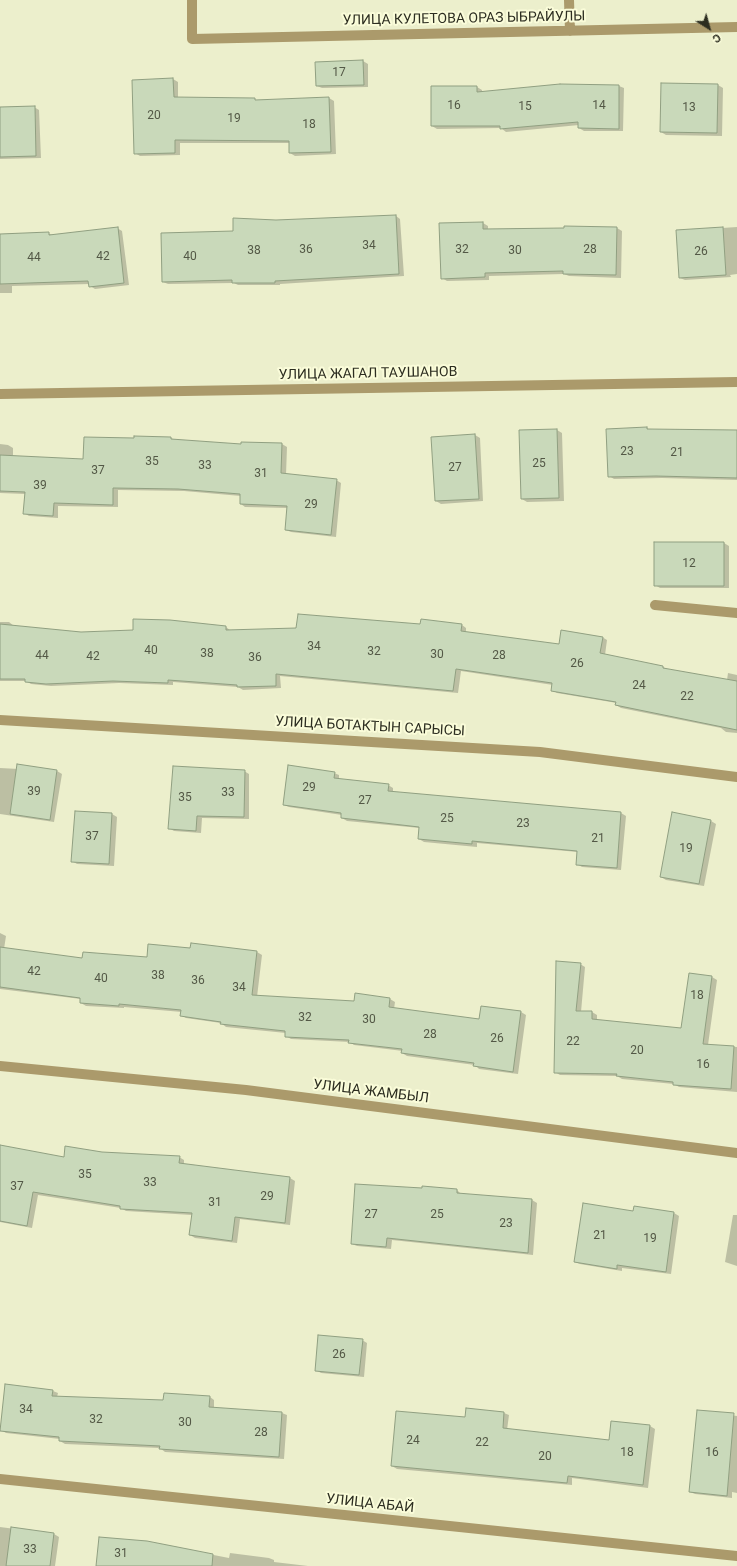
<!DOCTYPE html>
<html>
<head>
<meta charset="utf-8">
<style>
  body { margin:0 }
  #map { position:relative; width:737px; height:1566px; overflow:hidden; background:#ecefcc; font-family:Roboto,sans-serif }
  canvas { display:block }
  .north { position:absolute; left:689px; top:8px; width:40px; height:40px; -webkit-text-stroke:3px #fafcd9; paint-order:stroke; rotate:143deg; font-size:11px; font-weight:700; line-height:16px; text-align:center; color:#2c2d20 }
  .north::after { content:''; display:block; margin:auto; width:14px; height:18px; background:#2c2d20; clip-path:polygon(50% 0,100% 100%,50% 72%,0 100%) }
</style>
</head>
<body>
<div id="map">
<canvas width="737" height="1566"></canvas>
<div class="north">С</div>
</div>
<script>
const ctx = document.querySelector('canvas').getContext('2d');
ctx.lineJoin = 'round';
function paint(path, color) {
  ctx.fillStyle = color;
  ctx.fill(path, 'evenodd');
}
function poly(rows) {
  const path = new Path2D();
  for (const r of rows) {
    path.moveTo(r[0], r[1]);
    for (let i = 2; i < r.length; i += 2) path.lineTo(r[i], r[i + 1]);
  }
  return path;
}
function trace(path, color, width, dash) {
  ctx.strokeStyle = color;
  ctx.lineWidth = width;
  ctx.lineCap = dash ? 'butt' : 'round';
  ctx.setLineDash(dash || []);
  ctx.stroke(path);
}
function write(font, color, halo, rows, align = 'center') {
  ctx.font = font + ' Roboto,sans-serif';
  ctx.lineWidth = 4;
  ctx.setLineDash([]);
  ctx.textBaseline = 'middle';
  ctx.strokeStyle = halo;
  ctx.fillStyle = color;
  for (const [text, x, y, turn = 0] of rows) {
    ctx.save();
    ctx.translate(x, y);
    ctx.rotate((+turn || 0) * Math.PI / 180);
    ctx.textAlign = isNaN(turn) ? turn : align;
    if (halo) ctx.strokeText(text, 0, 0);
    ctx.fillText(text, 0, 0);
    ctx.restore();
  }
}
const shadow = poly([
  [363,61,368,64,368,87,322,88,317,86],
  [173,79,178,82,178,98,254,99,258,101,329,98,334,101,336,154,295,156,290,153,290,143,180,143,180,155,140,156,135,153,133,81],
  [718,85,723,88,722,136,666,135,661,132],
  [619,86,624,88,623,131,584,131,579,128,579,125,506,132,501,128,437,129,432,126,477,87,482,90,482,92],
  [34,107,39,110,41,158,0,159,0,108],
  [396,216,400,219,404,276,280,284,280,285,238,285,234,283,168,284,163,282,234,232,276,221],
  [483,223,488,226,488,230,617,228,622,231,621,278,569,276,564,274,489,276,489,280,447,281,442,278],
  [737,227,737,274,730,275,731,277,685,280,680,278,677,231],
  [117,228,122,231,129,285,95,289,90,286,90,284,12,286,12,293,0,293,0,234,48,233,52,235],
  [647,428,650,430,737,432,737,480,662,478,614,479,609,476],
  [557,430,562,433,564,501,527,502,522,499],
  [475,435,480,438,483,501,441,504,436,501,432,438],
  [171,438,175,440,242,445,282,444,287,447,286,475,336,480,341,483,336,537,291,532,286,530,288,508,245,507,241,504,241,496,184,491,118,490,118,507,58,506,58,518,29,516,24,513,25,494,0,493,0,444,8,445,13,448,13,456,84,460,135,439],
  [724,543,729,546,729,588,660,588,655,585],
  [170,621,226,627,231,631,462,625,466,628,466,633,560,646,602,637,607,640,605,655,663,667,669,670,727,680,728,673,737,675,737,733,726,732,721,728,621,708,616,705,617,703,557,693,552,690,553,685,461,671,458,693,280,676,281,688,243,690,238,687,173,682,173,685,119,683,51,686,31,684,26,681,0,681,0,622,9,622,14,626,81,633,134,631],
  [0,768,57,771,62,774,54,822,0,814],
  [244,771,249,774,249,819,202,818,201,833,174,831,169,828],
  [334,773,339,775,339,780,388,785,393,788,393,792,621,813,626,816,621,870,582,867,577,864,578,852,477,843,477,847,424,842,419,839,420,828,347,821,342,818,342,815,289,807,284,805],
  [76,812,112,814,117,817,114,866,77,864,72,861],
  [711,821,716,824,704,886,666,880,661,877],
  [0,933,6,936,4,949,83,959,148,958,191,949,257,952,262,955,257,997,355,1002,356,994,390,999,395,1002,394,1009,480,1020,521,1012,526,1015,518,1074,479,1069,475,1065,407,1056,402,1053,403,1051,354,1045,350,1042,291,1039,286,1036,286,1033,226,1027,221,1023,186,1018,181,1015,182,1012,124,1007,124,1008,86,1006,81,1003,81,999,0,989],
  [580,964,585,967,581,1012,592,1012,597,1015,597,1021,682,1029,712,977,717,980,708,1045,737,1047,737,1092,679,1087,674,1084,622,1079,617,1076,560,1075,555,1072],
  [0,1146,64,1158,101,1153,179,1157,184,1160,184,1165,290,1178,295,1181,290,1225,240,1219,237,1243,195,1238,190,1235,192,1215,126,1211,121,1208,38,1195,32,1228,0,1222],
  [457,1190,462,1195,532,1200,537,1203,533,1255,392,1240,391,1249,357,1246,352,1244],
  [634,1212,674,1213,679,1216,671,1274,622,1268,622,1271,580,1264,575,1262],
  [733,1215,737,1215,737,1266,725,1262],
  [362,1340,367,1343,364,1377,321,1373,316,1370],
  [53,1391,58,1393,57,1397,164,1401,210,1397,214,1400,214,1408,282,1413,287,1415,284,1459,165,1452,160,1448,65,1444,60,1441,60,1439,6,1433,1,1430],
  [698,1411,737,1416,737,1493,732,1492,732,1498,695,1494,690,1492],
  [504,1413,509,1415,507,1430,610,1442,612,1422,650,1426,655,1429,648,1488,572,1478,572,1485,397,1469,392,1466,466,1418],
  [0,1527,54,1534,59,1537,55,1566,0,1566],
  [147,1542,229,1558,230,1553,269,1558,274,1560,274,1562,308,1566,97,1566]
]);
const building = poly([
  [363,60,364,85,316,86,315,62,363,60],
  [173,78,174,97,255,98,255,100,329,97,331,152,289,153,289,141,175,140,175,153,134,154,132,80,173,78],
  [661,83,718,84,717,133,660,132,661,83],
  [560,84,619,85,619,129,578,128,578,122,500,129,500,126,431,126,431,86,477,86,477,92,560,84],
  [35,106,36,156,0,157,0,107,35,106],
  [396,215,399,274,275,281,275,283,232,283,232,280,162,282,161,233,233,231,233,218,276,220,396,215],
  [483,222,483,229,564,228,564,226,617,227,616,275,563,274,563,271,485,273,485,277,441,279,439,223,483,222],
  [118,227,124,283,89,287,88,281,0,284,0,234,49,232,49,235,118,227],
  [723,227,726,275,679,278,676,230,723,227],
  [647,427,647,429,737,430,737,478,656,476,608,477,606,429,647,427],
  [557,429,559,498,521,499,519,430,557,429],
  [475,434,479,499,435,501,431,437,475,434],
  [134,436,171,437,171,439,241,444,241,442,282,443,281,473,337,479,331,535,285,530,287,506,240,504,240,494,178,489,113,488,113,505,54,503,53,516,23,514,25,492,0,491,0,455,83,459,84,437,134,438,134,436],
  [654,542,724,542,724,586,654,586,654,542],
  [298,614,420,624,421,619,462,624,461,631,559,644,561,630,603,637,600,653,663,666,663,668,737,681,737,730,615,705,616,702,551,691,552,683,456,669,453,691,276,674,276,686,237,687,237,685,168,680,168,683,113,681,46,684,25,682,25,679,0,679,0,624,81,632,133,630,133,619,170,620,226,626,226,630,296,628,298,614],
  [17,764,57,770,50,820,10,814,17,764],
  [288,765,335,772,334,778,389,784,388,791,621,812,617,868,576,865,577,851,472,841,472,844,418,839,419,827,341,818,341,813,283,805,288,765],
  [173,766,245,770,244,817,197,816,196,831,168,829,173,766],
  [75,811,112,813,109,864,71,862,75,811],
  [672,812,711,820,699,884,660,877,672,812],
  [191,943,257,951,252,995,354,1001,355,993,390,998,389,1007,479,1019,481,1006,521,1011,513,1072,473,1066,474,1063,401,1053,402,1049,348,1043,349,1040,285,1037,285,1031,220,1024,221,1022,180,1016,181,1010,119,1004,119,1006,80,1003,80,998,0,987,0,947,82,958,83,952,147,957,148,944,190,948,191,943],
  [556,961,581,963,576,1011,592,1011,592,1019,681,1028,689,973,712,976,703,1044,734,1046,731,1089,673,1085,673,1082,616,1076,617,1074,554,1073,556,961],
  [0,1145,64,1157,65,1146,102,1152,180,1156,179,1163,290,1177,285,1223,235,1217,232,1241,189,1235,192,1213,120,1209,120,1206,33,1192,27,1226,0,1221,0,1145],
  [355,1184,422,1188,422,1186,457,1189,457,1193,532,1199,528,1253,387,1238,386,1247,351,1244,355,1184],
  [583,1203,633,1211,634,1206,674,1212,666,1272,617,1265,617,1269,574,1262,583,1203],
  [318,1335,363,1339,359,1375,315,1371,318,1335],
  [5,1384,53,1390,52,1396,163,1400,164,1393,210,1396,209,1407,282,1412,279,1457,159,1449,160,1446,59,1441,59,1437,0,1431,5,1384],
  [466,1408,504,1412,503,1428,609,1440,611,1421,650,1425,643,1485,568,1476,567,1483,391,1466,396,1411,465,1417,466,1408],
  [697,1410,734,1413,727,1496,689,1492,697,1410],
  [11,1527,54,1533,50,1566,6,1566,11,1527],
  [99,1537,147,1541,213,1554,212,1566,96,1566,99,1537]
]);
const street = poly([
  [192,0,192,39,737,27],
  [569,0,570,31],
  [0,394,737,382],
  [655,605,737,613],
  [0,720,540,752,737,777],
  [0,1066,246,1090,737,1153],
  [0,1479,737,1556]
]);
const numberNames = [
  ["17",339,73],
  ["16",454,106],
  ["14",599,106],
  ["15",525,107],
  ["13",689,108],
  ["20",154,116],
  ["19",234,119],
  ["18",309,125],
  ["34",369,246],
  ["36",306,250],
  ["32",462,250],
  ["28",590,250],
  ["38",254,251],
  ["30",515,251],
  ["26",701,252],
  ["42",103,257],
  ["40",190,257],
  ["44",34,258],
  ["23",627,452],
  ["21",677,453],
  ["35",152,462],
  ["25",539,464],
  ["33",205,466],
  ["27",455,468],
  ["37",98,471],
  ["31",261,474],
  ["39",40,486],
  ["29",311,505],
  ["12",689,564],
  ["34",314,647],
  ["40",151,651],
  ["32",374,652],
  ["38",207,654],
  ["30",437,655],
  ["44",42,656],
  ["28",499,656],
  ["42",93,657],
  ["36",255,658],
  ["26",577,664],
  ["24",639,686],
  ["22",687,697],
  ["29",309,788],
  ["39",34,792],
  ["33",228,793],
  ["35",185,798],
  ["27",365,801],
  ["25",447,819],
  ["23",523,824],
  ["37",92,837],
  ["21",598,839],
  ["19",686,849],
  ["42",34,972],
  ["38",158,976],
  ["40",101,979],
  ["36",198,981],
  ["34",239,988],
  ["18",697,996],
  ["32",305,1018],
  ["30",369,1020],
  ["28",430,1035],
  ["26",497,1039],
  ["22",573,1042],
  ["20",637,1051],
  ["16",703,1065],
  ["35",85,1175],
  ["33",150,1183],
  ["37",17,1187],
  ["29",267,1197],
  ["31",215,1203],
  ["27",371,1215],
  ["25",437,1215],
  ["23",506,1224],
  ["21",600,1236],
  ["19",650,1239],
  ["26",339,1355],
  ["34",26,1410],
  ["32",96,1420],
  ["30",185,1423],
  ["28",261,1433],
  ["24",413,1441],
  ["22",482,1443],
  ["18",627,1453],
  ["16",712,1453],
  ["20",545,1457],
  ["33",30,1550],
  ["31",121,1554]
];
const streetNames = [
  ["УЛИЦА КУЛЕТОВА ОРАЗ ЫБРАЙУЛЫ",464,19,-1],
  ["УЛИЦА ЖАГАЛ ТАУШАНОВ",368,374,-1],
  ["УЛИЦА БОТАКТЫН САРЫСЫ",370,727,3],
  ["УЛИЦА ЖАМБЫЛ",371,1092,7],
  ["УЛИЦА АБАЙ",370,1504,6]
];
paint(shadow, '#0003');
paint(building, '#c9d9ba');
trace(building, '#909f81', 1);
trace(street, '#ab9a6b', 10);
write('12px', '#535846', null, numberNames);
write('14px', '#2c2d20', '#fafcd9', streetNames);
</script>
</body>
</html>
